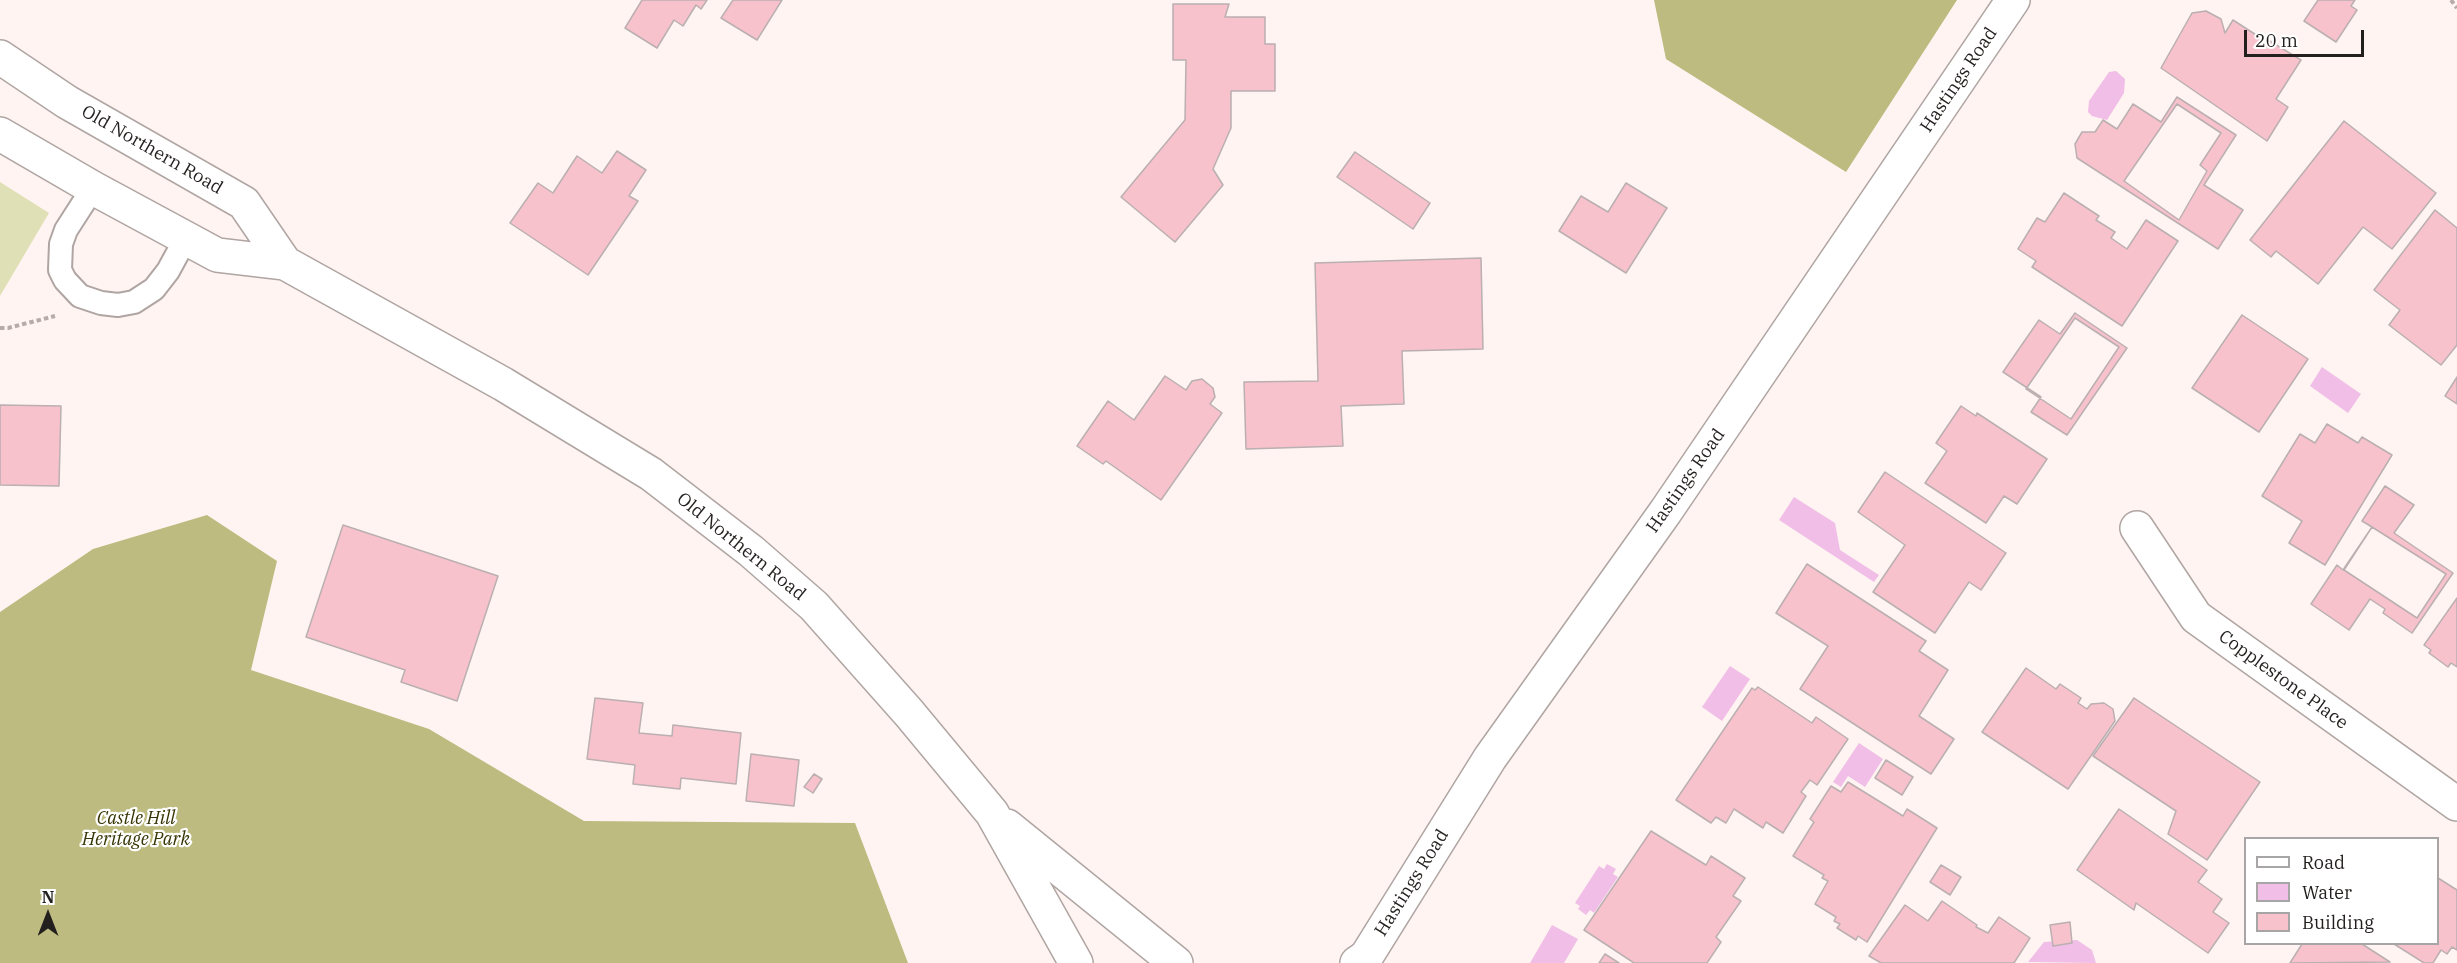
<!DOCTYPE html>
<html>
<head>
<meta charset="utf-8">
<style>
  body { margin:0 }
  #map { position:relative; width:2457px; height:963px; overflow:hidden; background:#fff4f1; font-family:"IBM Plex Serif",serif }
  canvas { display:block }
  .legend { position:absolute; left:2244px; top:837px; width:195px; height:108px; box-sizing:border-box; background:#fff; border:2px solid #a7a5a5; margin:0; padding:8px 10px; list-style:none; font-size:18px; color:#231f1e }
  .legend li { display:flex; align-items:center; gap:12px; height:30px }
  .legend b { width:30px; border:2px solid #a7a5a5 }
  .north { position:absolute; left:18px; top:885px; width:60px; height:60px; -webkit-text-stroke:4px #fff; paint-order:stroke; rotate:0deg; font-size:16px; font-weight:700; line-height:24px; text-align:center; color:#231f1e }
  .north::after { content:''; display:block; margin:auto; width:21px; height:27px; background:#231f1e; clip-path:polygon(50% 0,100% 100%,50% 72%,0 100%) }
  .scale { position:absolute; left:2244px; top:30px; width:120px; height:27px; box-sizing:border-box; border:3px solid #231f1e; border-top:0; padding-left:8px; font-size:18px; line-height:21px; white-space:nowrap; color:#231f1e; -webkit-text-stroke:4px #fff; paint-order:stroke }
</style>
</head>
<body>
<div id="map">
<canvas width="2457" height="963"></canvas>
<ul class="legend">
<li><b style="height:8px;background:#fff"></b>Road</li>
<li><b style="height:16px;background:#f0bee7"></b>Water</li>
<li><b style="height:16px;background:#f8c2cc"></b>Building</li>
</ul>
<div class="north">N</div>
<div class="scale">20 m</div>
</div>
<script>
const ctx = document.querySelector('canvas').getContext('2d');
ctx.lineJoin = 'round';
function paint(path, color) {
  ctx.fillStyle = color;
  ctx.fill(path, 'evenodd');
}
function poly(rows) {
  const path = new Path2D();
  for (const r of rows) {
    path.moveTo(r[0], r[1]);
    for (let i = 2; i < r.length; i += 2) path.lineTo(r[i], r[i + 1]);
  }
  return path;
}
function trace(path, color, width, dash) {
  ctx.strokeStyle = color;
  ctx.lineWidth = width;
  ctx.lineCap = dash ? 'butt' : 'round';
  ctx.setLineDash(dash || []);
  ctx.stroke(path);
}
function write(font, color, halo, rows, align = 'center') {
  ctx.font = font + ' "IBM Plex Serif",serif';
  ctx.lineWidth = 4.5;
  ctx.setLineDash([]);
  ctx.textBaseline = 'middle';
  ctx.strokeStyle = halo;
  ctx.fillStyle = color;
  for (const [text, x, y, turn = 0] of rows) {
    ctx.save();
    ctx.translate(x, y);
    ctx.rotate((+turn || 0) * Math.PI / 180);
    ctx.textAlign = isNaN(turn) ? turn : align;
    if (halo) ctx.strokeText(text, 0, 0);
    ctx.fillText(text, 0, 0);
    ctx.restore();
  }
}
const green = poly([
  [0,182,49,213,0,296]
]);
const forest = poly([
  [1654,0,1957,0,1846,172,1666,59],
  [207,515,277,561,251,670,429,729,584,821,855,823,908,963,0,963,0,612,93,549]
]);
const water = poly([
  [2116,71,2125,79,2124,93,2107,120,2092,116,2088,112,2089,101,2109,72],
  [2322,367,2361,394,2348,413,2310,386],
  [1794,497,1835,523,1840,550,1879,575,1874,582,1779,520],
  [1730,666,1750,679,1722,721,1702,707],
  [1859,743,1883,759,1865,787,1848,776,1841,787,1833,782],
  [1607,864,1616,869,1613,874,1618,877,1594,913,1590,910,1586,915,1578,909,1580,906,1575,903,1599,866,1604,869],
  [1552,925,1578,939,1564,963,1530,963],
  [2077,940,2092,950,2096,963,2028,962,2044,942]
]);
const building = poly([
  [642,0,707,0,701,9,696,5,683,26,674,20,657,48,625,28,642,0],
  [733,0,782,0,757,40,721,18,733,0],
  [2318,0,2355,0,2351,6,2357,10,2336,42,2304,21,2318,0],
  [1173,4,1229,4,1225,17,1265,17,1265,44,1275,44,1275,91,1231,91,1231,128,1213,169,1223,185,1175,242,1121,197,1185,120,1186,60,1173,60,1173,4],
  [2206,11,2221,19,2225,33,2233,20,2264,40,2265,38,2301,60,2276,99,2288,107,2267,141,2161,68,2192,13,2206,11],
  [2177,97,2236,135,2204,185,2243,210,2218,249,2077,158,2075,144,2082,132,2095,132,2103,120,2117,129,2133,104,2161,122,2177,97],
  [2177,104,2221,133,2200,165,2207,171,2179,220,2124,181,2177,104],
  [2344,121,2436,193,2392,249,2363,227,2318,284,2276,251,2271,257,2250,240,2344,121],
  [617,151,646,170,629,196,638,201,588,275,510,223,538,183,553,193,577,156,602,173,617,151],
  [1355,152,1430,203,1413,229,1337,177,1355,152],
  [1626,183,1667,208,1626,273,1559,231,1581,196,1608,212,1626,183],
  [2064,193,2099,216,2096,220,2115,232,2111,238,2127,249,2146,220,2178,241,2122,326,2032,267,2036,261,2018,249,2037,218,2045,222,2064,193],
  [2435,210,2457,228,2457,345,2441,365,2389,325,2400,310,2374,290,2435,210],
  [1481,258,1483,349,1402,351,1404,404,1341,406,1343,446,1246,449,1244,382,1318,381,1315,263,1481,258],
  [2075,313,2127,348,2067,435,2031,412,2041,397,2003,372,2039,320,2060,334,2075,313],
  [2242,315,2308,359,2259,432,2192,388,2242,315],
  [2075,318,2119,347,2071,419,2026,389,2075,318],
  [1165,376,1186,390,1192,381,1202,379,1213,388,1215,397,1210,404,1222,413,1161,500,1106,461,1103,464,1077,446,1108,401,1134,420,1165,376],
  [2457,377,2457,404,2445,396,2457,377],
  [0,405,61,406,59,486,0,485,0,405],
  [1961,406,1976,416,1977,413,2047,459,2017,504,2004,496,1986,523,1925,483,1947,451,1936,443,1961,406],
  [2327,424,2358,443,2362,437,2392,455,2325,565,2289,543,2302,521,2262,496,2300,434,2315,443,2327,424],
  [1885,472,2006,553,1981,590,1969,582,1935,633,1873,592,1905,545,1858,512,1885,472],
  [2385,486,2414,505,2394,533,2453,573,2412,633,2383,613,2385,609,2370,599,2349,630,2311,604,2337,565,2343,570,2372,527,2362,521,2385,486],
  [343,525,498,576,457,701,401,682,405,670,306,637,343,525],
  [2372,527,2446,574,2417,618,2344,570,2372,527],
  [1807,564,1926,641,1919,651,1948,670,1919,716,1954,739,1931,774,1800,689,1828,646,1776,613,1807,564],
  [2457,598,2457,667,2451,663,2448,667,2429,653,2431,650,2424,645,2457,598],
  [2026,668,2056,689,2060,684,2081,698,2078,703,2087,709,2091,704,2104,703,2113,709,2115,721,2068,789,1982,732,2026,668],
  [1758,687,1812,723,1816,717,1848,739,1817,785,1810,780,1801,792,1806,796,1783,833,1766,822,1763,828,1734,809,1726,823,1716,817,1711,823,1676,800,1752,688,1755,690,1758,687],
  [595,698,643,703,639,733,672,736,673,725,741,733,736,784,681,778,680,789,633,784,635,765,587,759,595,698],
  [2134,698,2260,782,2207,860,2168,834,2176,811,2093,756,2134,698],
  [751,754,799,760,794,806,746,801,751,754],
  [1886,760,1913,777,1902,795,1875,778,1886,760],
  [814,774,822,779,813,793,804,787,814,774],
  [1848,782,1903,816,1907,809,1937,828,1867,942,1858,936,1856,940,1837,928,1840,924,1834,921,1836,917,1815,904,1828,881,1822,878,1824,875,1793,856,1814,822,1810,819,1831,786,1841,792,1848,782],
  [2119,809,2207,870,2198,882,2222,899,2213,912,2229,923,2208,953,2136,903,2134,910,2077,870,2119,809],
  [1651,831,1706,865,1711,856,1745,878,1733,896,1741,901,1716,937,1721,942,1707,963,1634,963,1584,930,1651,831],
  [1941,865,1961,877,1950,895,1930,882,1941,865],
  [2438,878,2457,890,2457,950,2452,947,2447,954,2441,950,2433,963,2424,963,2394,944,2438,944,2438,878],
  [1942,901,1977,925,1976,927,1988,933,1999,917,2030,938,2014,963,1881,963,1869,956,1905,905,1928,921,1942,901],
  [2070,922,2072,943,2053,946,2050,925,2070,922],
  [2302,944,2362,944,2390,962,2290,963,2302,944],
  [1605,954,1619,963,1599,963,1605,954]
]);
const path = poly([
  [2451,0,2457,8],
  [0,328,8,328,55,316]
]);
const service = poly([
  [93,188,66,230,61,244,60,270,65,280,80,296,101,303,118,305,134,302,154,289,168,271,186,238]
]);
const minor = poly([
  [2137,528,2196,617,2457,804]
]);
const secondary = poly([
  [1360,963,1366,957,1490,758,1666,511,2013,0]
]);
const primary = poly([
  [0,57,67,102,244,203,285,263,503,384,651,474,751,551,814,606,909,713,992,813,1076,963],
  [0,134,93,188,217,255,285,263],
  [1007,826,1176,963],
  [1357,963,1366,957]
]);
const streetNames = [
  ["Hastings Road",1959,80,-56],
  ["Old Northern Road",152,150,30],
  ["Hastings Road",1686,481,-55],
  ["Old Northern Road",741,547,39],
  ["Copplestone Place",2283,680,36],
  ["Hastings Road",1412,883,-58]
];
const parkNames = [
  ["Castle Hill",136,819],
  ["Heritage Park",136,840]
];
paint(green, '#e0e0b6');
paint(forest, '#bdbb80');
paint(water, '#f0bee7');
paint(building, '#f8c2cc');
trace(building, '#baafb1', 1.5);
trace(service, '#afa5a2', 26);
trace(minor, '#afa5a2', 36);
trace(secondary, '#afa5a2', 36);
trace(primary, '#afa5a2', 36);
trace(path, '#b5acaa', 4, [4.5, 3]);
trace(service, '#fff', 22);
trace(minor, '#fff', 33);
trace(secondary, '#fff', 33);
trace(primary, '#fff', 33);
write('18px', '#231f1e', '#fff', streetNames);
write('italic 18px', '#363404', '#fff', parkNames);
</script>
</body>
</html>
